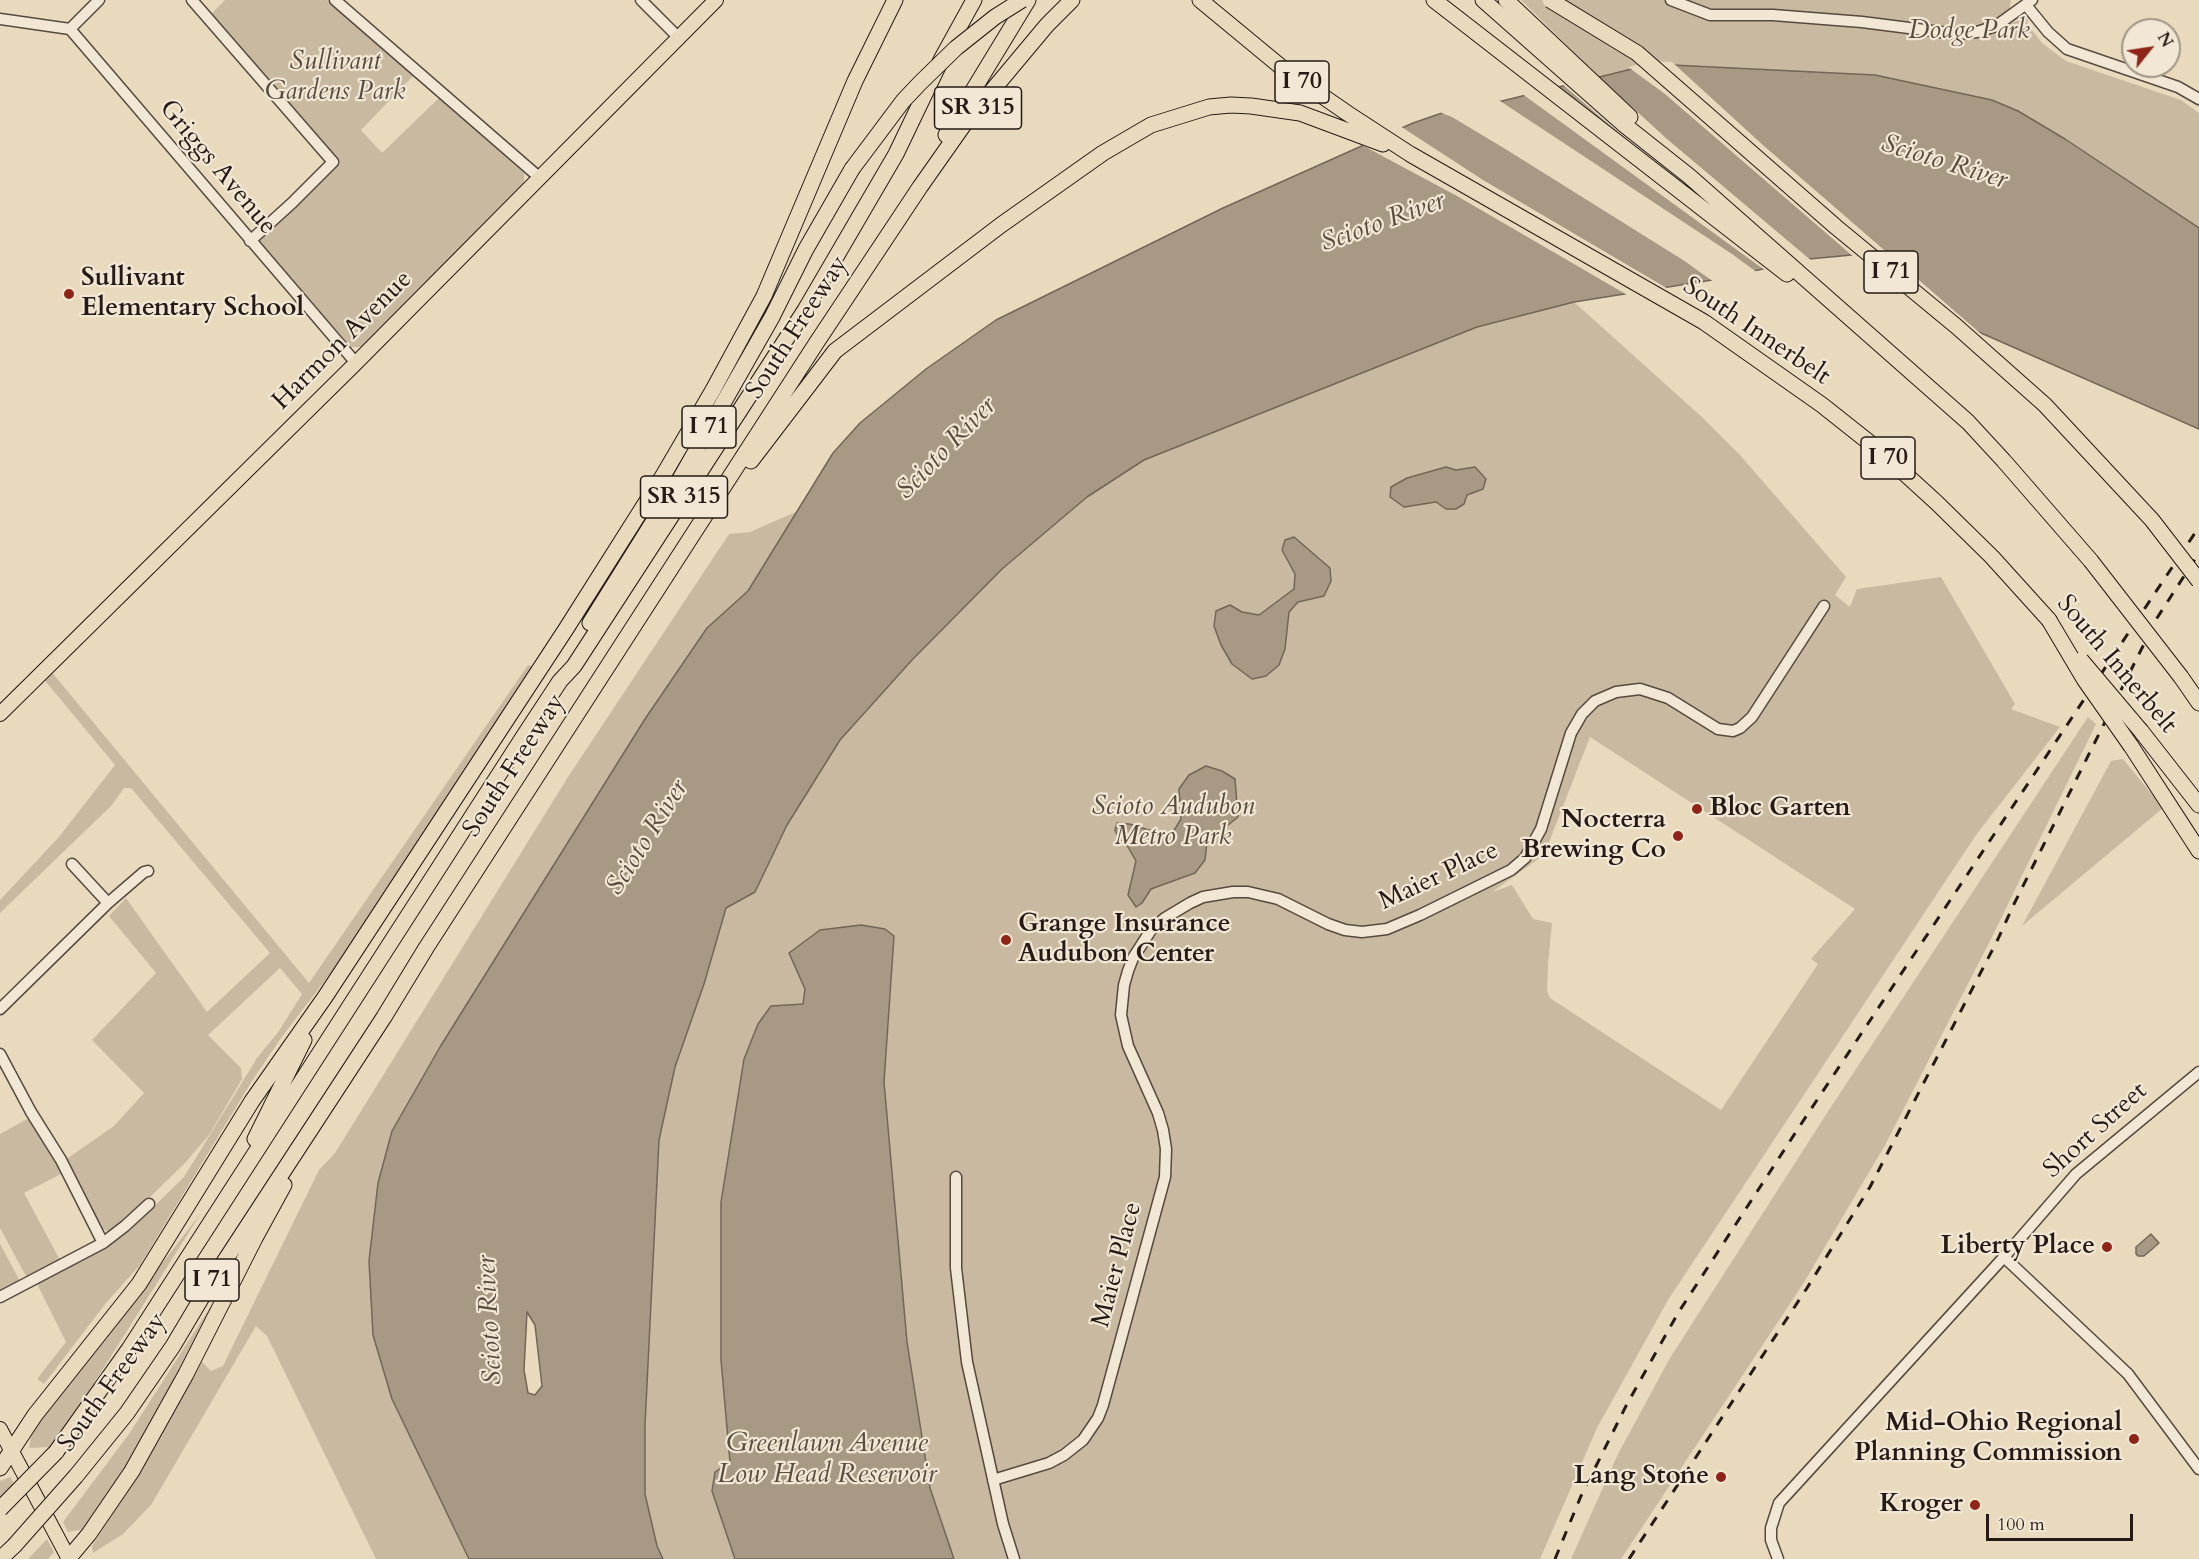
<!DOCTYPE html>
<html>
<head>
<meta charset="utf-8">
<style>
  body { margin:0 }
  #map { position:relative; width:2199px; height:1559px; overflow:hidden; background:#eadabd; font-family:Cardo,serif }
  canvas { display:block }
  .north { position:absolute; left:2121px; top:18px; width:60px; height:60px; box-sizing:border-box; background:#f1e7d4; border:2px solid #9f9588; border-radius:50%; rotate:60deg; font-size:16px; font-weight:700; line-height:24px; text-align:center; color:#251a15 }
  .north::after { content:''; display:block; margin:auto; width:21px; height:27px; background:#8f2418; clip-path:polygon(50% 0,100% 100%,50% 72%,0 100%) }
  .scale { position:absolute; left:1986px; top:1514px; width:147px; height:27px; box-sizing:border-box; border:3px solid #251a15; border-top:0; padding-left:8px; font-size:18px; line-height:21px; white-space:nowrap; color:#251a15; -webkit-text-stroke:4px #f1e7d4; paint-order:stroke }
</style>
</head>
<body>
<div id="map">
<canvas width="2199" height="1559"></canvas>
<div class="north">N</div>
<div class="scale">100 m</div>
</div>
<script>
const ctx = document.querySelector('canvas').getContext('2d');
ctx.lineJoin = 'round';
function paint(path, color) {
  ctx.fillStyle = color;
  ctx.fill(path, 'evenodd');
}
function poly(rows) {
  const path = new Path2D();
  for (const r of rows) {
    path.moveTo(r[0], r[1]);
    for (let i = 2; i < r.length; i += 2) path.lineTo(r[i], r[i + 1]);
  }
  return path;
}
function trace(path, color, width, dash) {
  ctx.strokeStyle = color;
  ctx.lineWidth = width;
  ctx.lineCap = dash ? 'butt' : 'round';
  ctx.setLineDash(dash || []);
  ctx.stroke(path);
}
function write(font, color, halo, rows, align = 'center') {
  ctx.font = font + ' Cardo,serif';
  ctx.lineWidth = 4.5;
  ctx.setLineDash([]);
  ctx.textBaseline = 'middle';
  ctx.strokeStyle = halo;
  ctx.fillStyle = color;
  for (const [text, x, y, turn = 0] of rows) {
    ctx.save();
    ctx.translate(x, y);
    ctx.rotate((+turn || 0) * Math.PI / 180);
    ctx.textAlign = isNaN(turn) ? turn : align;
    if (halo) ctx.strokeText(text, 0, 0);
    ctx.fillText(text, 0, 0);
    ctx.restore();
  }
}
const green = poly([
  [225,0,327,0,413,76,361,130,382,153,439,98,524,173,524,189,363,347,351,347,258,239,330,173,334,158,211,14],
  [1521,0,2011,0,2007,24,2027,18,2028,25,2042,43,2066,61,2181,100,2199,113,2199,228,2065,139,2018,111,1875,75,1652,64,1599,77],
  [1574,302,1703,418,1740,455,1846,577,1835,595,1850,607,1857,589,1941,577,2015,704,2011,709,2060,727,1976,835,1668,1300,1597,1428,1540,1559,954,1559,930,1488,907,1342,884,1082,892,974,789,953,805,989,803,1004,721,1202,721,1360,730,1462,712,1491,735,1559,663,1559,657,1546,645,1494,645,1425,659,1140,675,1067,704,984,726,908,755,892,787,825,840,740,912,660,1002,569,1087,497,1144,460,1477,327],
  [1590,737,1855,909,1811,959,1818,964,1721,1110,1550,998,1547,991,1548,965,1552,923,1533,919,1512,885,1492,892,1544,855],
  [798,511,748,591,707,628,645,719,440,1047,392,1131,378,1183,369,1261,392,1399,469,1559,376,1559,267,1336,256,1326,151,1505,123,1534,93,1553,92,1546,134,1482,202,1362,211,1371,223,1366,319,1170,335,1153,568,777,729,534,750,532],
  [528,665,546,671,391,894,281,1038,252,1081,140,1265,106,1303,44,1384,37,1379,66,1342,37,1284,98,1251,129,1231,184,1177,257,1058,279,1031,302,994,280,968,208,1035,241,1068,242,1079,209,1135,185,1163,117,1229,108,1231,101,1229,65,1160,114,1126,144,1093,92,1040,156,973,109,916,126,898,207,1012,270,953,131,788,124,788,112,805,0,913,0,900,58,838,115,765,42,677,50,670,309,983],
  [2088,717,2096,724,1989,943,1884,1147,1803,1284,1621,1559,1571,1559,1618,1454,1670,1358,1829,1110],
  [2123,759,2163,808,2022,926,2111,761],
  [31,1117,65,1172,24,1193,60,1260,27,1278,0,1228,0,1134],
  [201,1213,81,1404,51,1447,29,1448,31,1437,42,1419],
  [0,1244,20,1281,0,1291],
  [218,1295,221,1296,147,1436,85,1529,68,1532,63,1522,129,1434],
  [10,1477,17,1489,0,1507,0,1481],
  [47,1539,54,1552,48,1559,28,1559]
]);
const water = poly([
  [1652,64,1875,75,1992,100,2018,111,2065,139,2199,228,2199,429,1972,329,1873,253,1809,259,1712,280,1574,302,1477,327,1144,460,1087,497,1002,569,912,660,840,740,787,825,755,892,726,908,704,984,675,1067,659,1140,645,1425,645,1494,657,1546,663,1559,469,1559,392,1399,373,1335,369,1261,378,1183,392,1131,440,1047,645,719,707,628,748,591,833,453,860,423,926,369,996,320,1223,208,1413,123,1442,113,1502,101,1652,64],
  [527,1312,535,1325,542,1386,535,1395,528,1393,524,1370,527,1312],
  [1446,467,1456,470,1475,467,1486,479,1483,489,1467,495,1464,504,1456,509,1446,509,1436,502,1404,507,1390,497,1391,487,1407,478,1446,467],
  [1294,537,1330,568,1331,581,1324,596,1298,602,1289,612,1285,649,1279,665,1266,676,1252,679,1232,664,1221,645,1214,626,1216,611,1230,605,1242,612,1259,615,1294,589,1295,574,1282,550,1285,540,1294,537],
  [1206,766,1222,771,1235,779,1238,817,1207,842,1205,860,1195,873,1151,889,1142,903,1136,907,1128,895,1136,861,1128,847,1118,837,1115,830,1117,823,1129,824,1162,834,1173,832,1181,819,1179,789,1189,775,1206,766],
  [861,925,885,929,894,936,884,1082,907,1342,930,1488,954,1559,735,1559,712,1491,715,1472,730,1462,721,1360,721,1202,744,1059,758,1024,771,1006,803,1004,805,989,789,953,820,930,861,925],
  [2151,1234,2159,1243,2144,1256,2138,1256,2136,1254,2136,1247,2151,1234]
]);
const pier = poly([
  [1652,61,1672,62,1764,146,1987,339,1970,331,1872,256,1855,258,1665,94,1628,67],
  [1597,75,1667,139,1813,262,1766,271,1521,93,1554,85,1642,153,1561,83],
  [1497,99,1732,254,1758,273,1714,282,1683,260,1507,150,1452,117,1437,111],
  [1400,126,1483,180,1670,290,1629,296,1457,196,1360,144]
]);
const minor = poly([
  [192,0,333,162,292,203,250,241],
  [335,0,540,178],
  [641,0,679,38],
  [1671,0,1710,15,1773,15,1862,22,1956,34,1977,32,1996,26,2032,0],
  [2026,5,2048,32,2067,49,2178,87,2199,99],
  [0,19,70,29],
  [70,29,356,363],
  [70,29,99,0],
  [72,864,108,903],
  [0,1009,108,903,144,872,148,871],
  [0,1054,31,1112,61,1160,103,1243],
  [956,1177,956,1268,967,1362,1003,1524,1014,1559],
  [2004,1257,2128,1374,2199,1469],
  [0,1297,103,1243,125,1226,149,1204],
  [993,1480,1049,1463,1064,1455,1083,1440,1098,1418,1103,1405,1165,1177,1166,1149,1163,1130,1158,1113,1128,1046,1121,1015,1124,985,1128,971,1133,958,1151,930,1165,918,1190,903,1203,897,1233,892,1248,892,1278,899,1328,924,1345,930,1362,932,1387,929,1420,915,1511,870,1525,858,1541,829,1571,733,1582,714,1595,701,1616,692,1640,689,1668,698,1718,729,1733,731,1740,728,1752,717,1824,606],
  [1778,1559,1771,1540,1771,1528,1779,1503,2004,1257,2076,1174,2199,1072]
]);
const major = poly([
  [0,714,356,363,716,0],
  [0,1429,69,1559]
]);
const highway = poly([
  [1200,0,1286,71,1347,113,1410,154,1704,322,1822,405,1880,451,1937,503,1992,557,2049,620],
  [1434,0,1787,274],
  [1483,0,1622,123,1689,176,1968,422,2004,461,2091,561],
  [1506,0,1630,117],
  [946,135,1028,0],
  [751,461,835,351,1001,225,1103,153,1151,125,1209,107,1231,105,1251,106,1300,113,1383,144],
  [590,623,680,479,772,317,806,249,852,169],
  [2181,677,2199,703],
  [2141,731,2199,805],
  [2131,746,2199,851],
  [255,1139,304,1040],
  [56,1452,129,1349,525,734,560,681,574,666,805,310,896,154,942,58,974,0],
  [0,1468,35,1415,139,1284,252,1101,325,997,566,629,664,474,713,390,764,296,855,81,895,0],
  [76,1476,127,1413,173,1346,211,1282,384,1017,426,948,817,342,920,187,965,123,1047,25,1072,0],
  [0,1559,14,1546],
  [68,1559,89,1534,132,1471,186,1374,255,1238,284,1185]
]);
const rail = poly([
  [1555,1559,1581,1496,1627,1404,1678,1313,1807,1115,2199,527],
  [1629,1559,1807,1288,1870,1187,1998,939,2014,904,2157,618,2199,553]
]);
const highwayBridge = poly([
  [1550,0,1637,53,1836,227,1956,326,2045,405,2152,520,2199,581],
  [852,169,903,101,920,83,956,48,995,17,1022,0],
  [2091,561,2181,677],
  [2049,620,2084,679,2131,746],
  [2081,660,2141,731],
  [0,1509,56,1452],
  [14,1546,76,1476]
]);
const markers = [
  [69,294,6,"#8f2418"],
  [1697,809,6,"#8f2418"],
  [1678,836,6,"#8f2418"],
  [1006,940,6,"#8f2418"],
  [2107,1247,6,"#8f2418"],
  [2134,1439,6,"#8f2418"],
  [1721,1477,6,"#8f2418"],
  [1975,1505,6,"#8f2418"]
];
const shields = [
  [1302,82,54],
  [978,108,87],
  [1891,272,54],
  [709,427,54],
  [1888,458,54],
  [684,497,87],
  [212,1280,54]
];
const shieldNames = [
  ["I 70",1302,82],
  ["SR 315",978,108],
  ["I 71",1891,272],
  ["I 71",709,427],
  ["I 70",1888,458],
  ["SR 315",684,497],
  ["I 71",212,1280]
];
const parkNames = [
  ["Dodge Park",1969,32],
  ["Sullivant",335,63],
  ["Gardens Park",335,93],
  ["Scioto Audubon",1173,808],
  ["Metro Park",1173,838]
];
const streetNames = [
  ["Griggs Avenue",217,168,50],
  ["South Freeway",798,328,-57],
  ["South Innerbelt",1756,332,34],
  ["Harmon Avenue",343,341,-45],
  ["South Innerbelt",2116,665,50],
  ["South Freeway",515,766,-57],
  ["Maier Place",1439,877,-25],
  ["Short Street",2096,1131,-42],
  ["Maier Place",1118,1265,-75],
  ["South Freeway",113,1383,-54]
];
const poiNames = [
  ["Sullivant",81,279,"left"],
  ["Elementary School",81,309,"left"],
  ["Bloc Garten",1709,809,"left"],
  ["Nocterra",1666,821],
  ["Brewing Co",1666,851],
  ["Grange Insurance",1018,925,"left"],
  ["Audubon Center",1018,955,"left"],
  ["Liberty Place",2095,1247],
  ["Mid-Ohio Regional",2122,1424],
  ["Planning Commission",2122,1454],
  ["Lang Stone",1709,1477],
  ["Kroger",1963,1505]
];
const waterNames = [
  ["Scioto River",1944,163,17],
  ["Scioto River",1383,223,-20],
  ["Scioto River",947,449,-46],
  ["Scioto River",648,838,-58],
  ["Scioto River",491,1320,-93],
  ["Greenlawn Avenue",827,1445],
  ["Low Head Reservoir",827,1476]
];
paint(green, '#c9b9a0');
paint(water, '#a79984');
trace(water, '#736658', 1.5);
paint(pier, '#eadabd');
trace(minor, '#564a3f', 13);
trace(major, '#251a15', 16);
trace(highway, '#251a15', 17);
trace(minor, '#f1e7d4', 10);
trace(major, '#eadabd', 14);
trace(highway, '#eadabd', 15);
trace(rail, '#251a15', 3, [10, 10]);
trace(highwayBridge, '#251a15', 17, []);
trace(highwayBridge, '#eadabd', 15);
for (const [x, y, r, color] of markers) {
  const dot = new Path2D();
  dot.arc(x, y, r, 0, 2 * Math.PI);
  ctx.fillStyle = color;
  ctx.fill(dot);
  trace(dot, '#f1e7d4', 2);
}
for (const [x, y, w] of shields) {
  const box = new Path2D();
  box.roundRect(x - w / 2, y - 21, w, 42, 4.5);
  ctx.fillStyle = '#f1e7d4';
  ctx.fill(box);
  trace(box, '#251a15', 1.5);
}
write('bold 24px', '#251a15', null, shieldNames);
write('italic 26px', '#564a3f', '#f1e7d4', parkNames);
write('26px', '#251a15', '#f1e7d4', streetNames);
write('bold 26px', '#251a15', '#f1e7d4', poiNames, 'right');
write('italic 27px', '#594d41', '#f1e7d4', waterNames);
</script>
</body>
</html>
